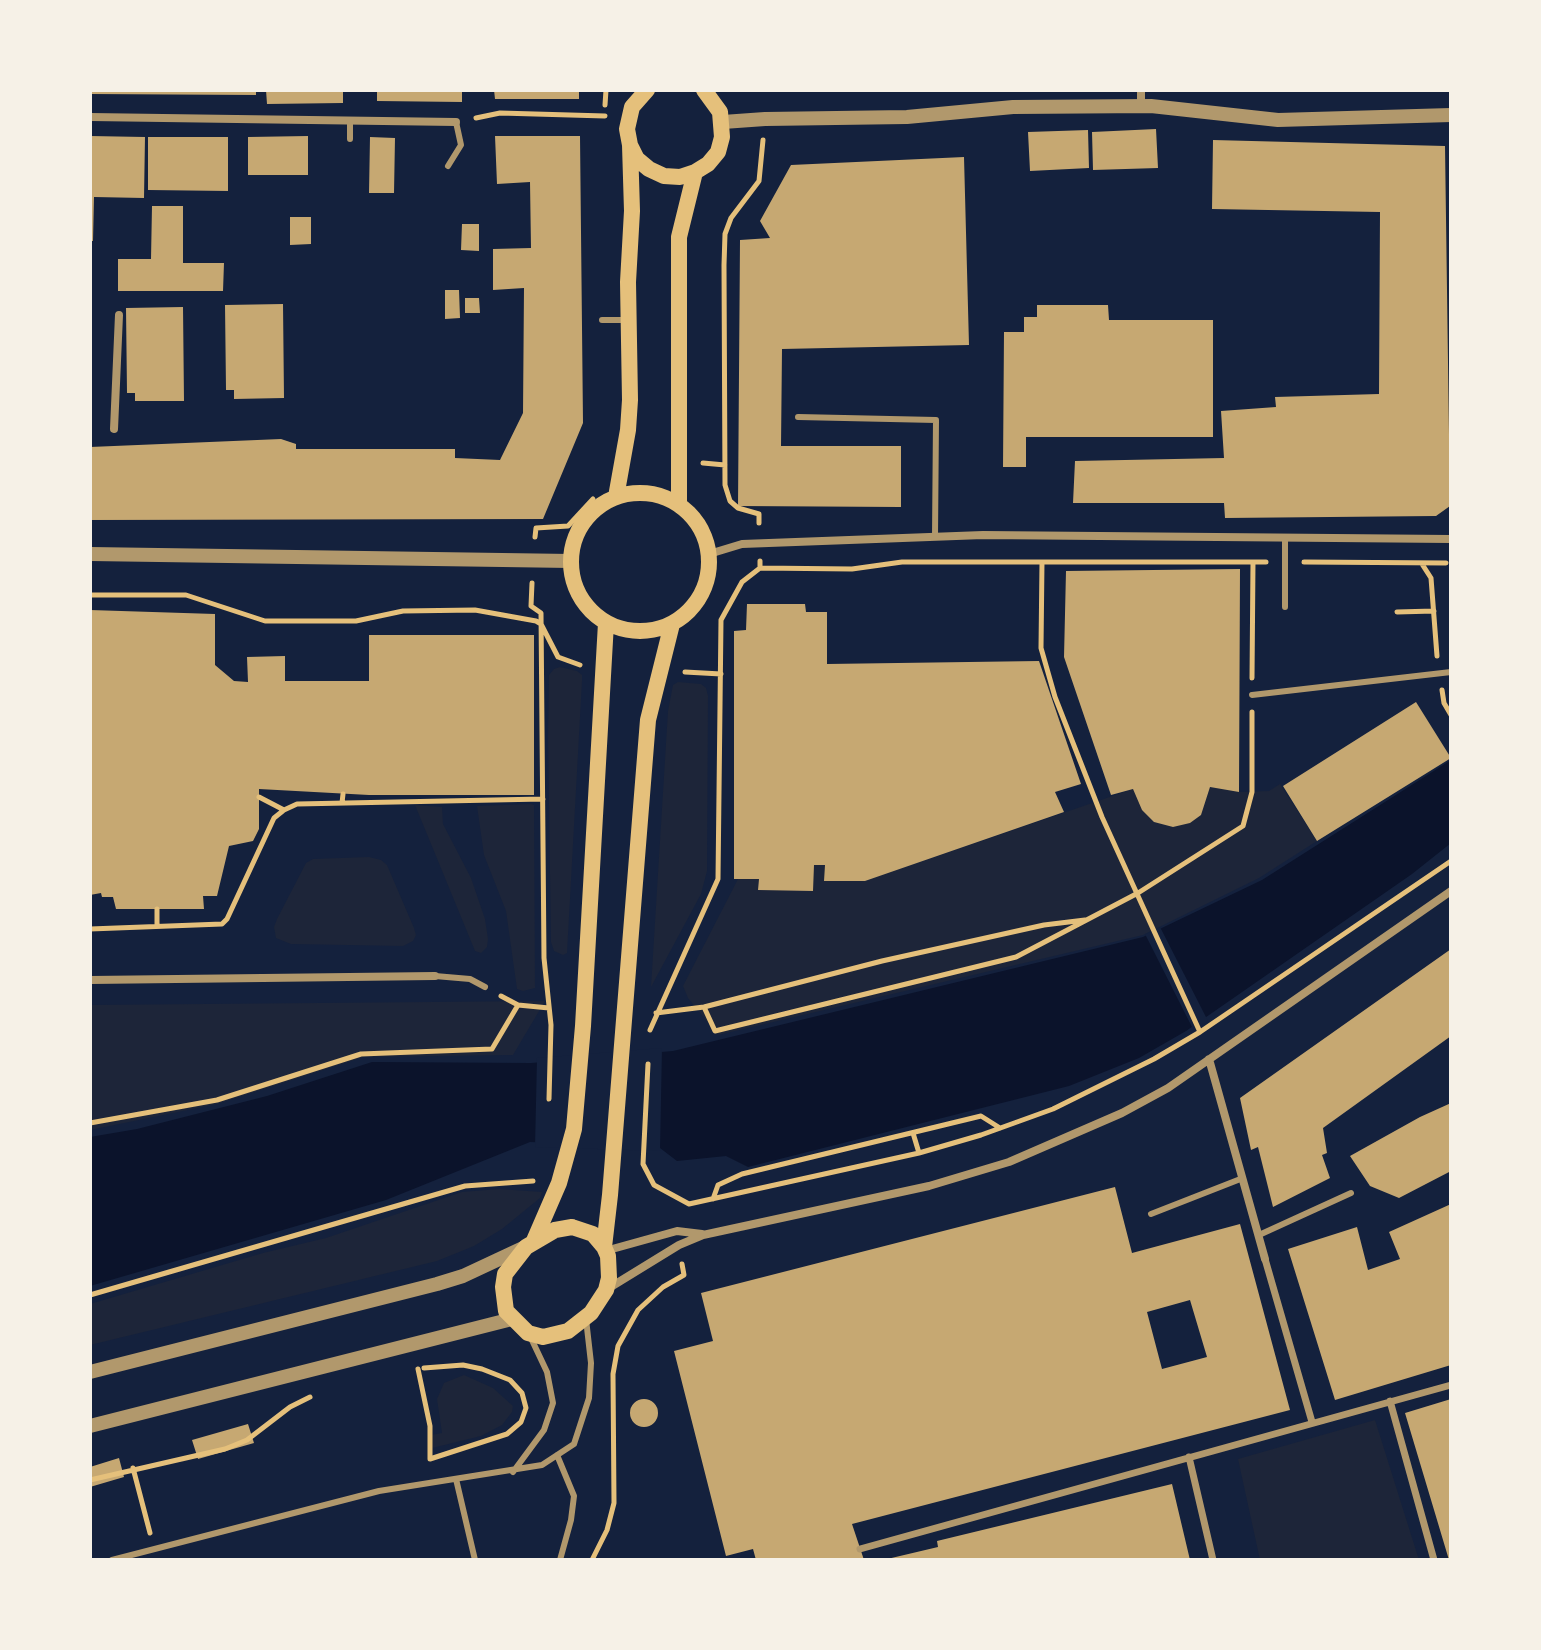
<!DOCTYPE html>
<html>
<head>
<meta charset="utf-8">
<style>
  body { margin:0 }
  #map { position:relative; width:1541px; height:1650px; overflow:hidden; background:#14213d; font-family:"Asap Condensed",sans-serif }
  canvas { display:block }
  .frame { position:absolute; inset:0; border:92px solid #f6f1e7; pointer-events:none }
</style>
</head>
<body>
<div id="map">
<canvas width="1541" height="1650"></canvas>
<div class="frame"></div>
</div>
<script>
const ctx = document.querySelector('canvas').getContext('2d');
ctx.lineJoin = 'round';
function paint(path, color) {
  ctx.fillStyle = color;
  ctx.fill(path, 'evenodd');
}
function poly(rows) {
  const path = new Path2D();
  for (const r of rows) {
    if (r.length === 3) {
      path.moveTo(r[0] + r[2], r[1]);
      path.arc(r[0], r[1], r[2], 0, 2 * Math.PI);
      continue;
    }
    path.moveTo(r[0], r[1]);
    for (let i = 2; i < r.length; i += 2) path.lineTo(r[i], r[i + 1]);
  }
  return path;
}
function trace(path, color, width, dash) {
  ctx.strokeStyle = color;
  ctx.lineWidth = width;
  ctx.lineCap = dash ? 'butt' : 'round';
  ctx.setLineDash(dash || []);
  ctx.stroke(path);
}
const green = poly([
  [560,667,577,671,582,675,582,681,567,953,563,955,554,951,551,942,548,736,549,675,554,669],
  [678,682,701,684,706,688,708,696,707,871,701,894,651,987,668,711,673,685],
  [1280,784,1317,841,1259,878,1143,935,718,1035,688,998,683,986,738,879,759,879,758,889,814,865,825,865,824,881,865,881,1133,789,1142,810,1154,822,1173,827,1190,823,1201,815,1210,787,1239,792,1269,791],
  [531,804,534,805,535,988,523,991,517,989,506,911,484,855,477,806],
  [415,805,442,807,443,824,471,878,485,919,488,939,487,947,481,953,475,951],
  [369,857,381,860,387,865,414,928,416,935,413,941,403,946,291,944,276,938,274,927,277,919,306,863,313,859],
  [545,1001,513,1055,364,1057,217,1104,90,1130,90,1005],
  [499,1189,542,1192,540,1198,502,1229,474,1246,437,1261,90,1345,90,1304,263,1253,326,1238,462,1192],
  [464,1375,493,1388,513,1406,512,1412,502,1425,481,1436,432,1448,431,1435,442,1433,437,1399,444,1383],
  [1375,1420,1419,1560,1260,1560,1238,1459]
]);
const water = poly([
  [1451,760,1451,843,1412,874,1186,1031,1139,1058,1069,1086,748,1167,726,1156,677,1161,660,1148,530,1142,386,1200,90,1286,90,1137,137,1129,267,1096,372,1062,531,1063,673,1051,1143,937,1262,880]
]);
const pier = poly([
  [1160,927,1208,1021,1193,1029,1145,934],
  [662,1048,660,1151,535,1147,537,1058]
]);
const building = poly([
  [90,90,256,90,256,95,90,94],
  [266,90,343,90,343,103,267,104],
  [377,90,462,90,462,102,377,101],
  [494,90,579,90,579,99,495,99],
  [1156,129,1158,168,1093,170,1092,132],
  [1088,130,1089,168,1030,171,1028,132],
  [90,136,145,137,144,198,94,197,93,241,90,241],
  [308,136,308,175,248,175,248,137],
  [495,136,580,136,583,423,543,519,90,520,90,447,281,439,296,444,296,449,455,449,455,458,500,460,523,413,524,288,493,290,493,249,531,248,530,182,497,184],
  [148,137,228,137,228,191,148,190],
  [370,137,395,138,394,193,369,193],
  [1213,140,1445,146,1450,506,1436,516,1225,518,1224,503,1073,503,1075,461,1224,458,1221,411,1276,407,1275,397,1379,394,1380,212,1212,209],
  [964,157,969,345,782,349,781,446,901,446,901,507,738,506,740,240,770,238,760,221,791,165],
  [152,206,183,206,183,263,224,263,223,291,118,291,118,259,151,259],
  [290,217,311,217,311,244,290,245],
  [462,224,479,224,479,251,461,250],
  [445,290,459,290,460,318,445,319],
  [465,298,479,298,480,313,465,313],
  [283,304,284,398,234,399,234,390,226,390,225,305],
  [1037,305,1108,305,1109,320,1213,320,1213,437,1026,437,1026,467,1003,467,1004,332,1024,332,1024,317,1037,317],
  [183,307,184,401,135,401,135,393,127,393,126,308],
  [1240,569,1239,792,1210,787,1201,815,1190,823,1173,827,1154,822,1142,810,1133,789,1111,795,1064,657,1066,571],
  [747,604,805,604,806,612,827,612,827,664,1039,661,1081,784,1055,792,1064,812,865,881,824,881,825,865,814,865,813,891,758,890,759,879,734,879,734,631,746,630],
  [90,610,215,614,215,665,234,681,248,682,247,657,285,656,285,681,369,681,369,635,534,635,534,795,369,795,259,789,259,829,253,841,229,846,217,896,203,896,204,909,116,909,113,897,102,897,101,893,90,895],
  [1416,702,1451,758,1317,841,1283,786],
  [1451,949,1451,1036,1323,1128,1327,1153,1322,1155,1330,1178,1273,1207,1258,1147,1251,1150,1240,1098],
  [1451,1103,1451,1171,1399,1198,1370,1186,1350,1156,1420,1117],
  [1115,1187,1132,1253,1240,1224,1290,1410,852,1524,864,1560,756,1560,753,1549,726,1556,674,1351,713,1341,701,1293],
  [1190,1300,1207,1357,1162,1369,1147,1312],
  [1451,1204,1451,1365,1335,1400,1288,1249,1357,1227,1368,1270,1400,1259,1389,1232],
  [644,1413,14],
  [1451,1399,1451,1560,1449,1560,1405,1413],
  [248,1424,254,1443,198,1459,192,1440],
  [119,1458,124,1477,90,1487,90,1467],
  [1172,1484,1190,1560,883,1560,938,1547,937,1541]
]);
const path = poly([
  [605,105,606,90],
  [476,118,500,113,605,116],
  [703,463,725,465],
  [759,523,759,514,738,508,730,501,725,485,724,265,725,234,731,218,759,181,763,140],
  [535,537,536,528,568,526,593,499],
  [1042,562,1041,648,1055,697,1102,817,1200,1032],
  [1304,562,1446,563],
  [1422,564,1431,578,1437,656],
  [760,568,852,569,902,562,1266,562],
  [532,583,531,606,541,613,544,958,551,1025,549,1099],
  [90,595,186,595,265,621,356,621,403,611,475,610,536,621,541,624,558,657,580,665],
  [1397,612,1434,611],
  [685,672,721,674],
  [1252,678,1253,562],
  [1442,690,1444,703,1451,715],
  [259,797,284,810],
  [342,803,343,794],
  [157,909,157,925],
  [90,929,222,924,227,919,274,818,284,810,297,804,543,799],
  [501,996,518,1005,549,1008],
  [704,1007,715,1031,1016,957,1138,893,1243,826,1252,792,1252,712],
  [656,1013,704,1007,882,961,1044,925,1085,920],
  [650,1030,718,879,721,620,742,582,760,568,760,561],
  [648,1064,643,1164,654,1185,689,1204,919,1153,981,1135,1053,1109,1154,1059,1200,1032,1451,861],
  [90,1123,217,1100,361,1054,492,1049,518,1005],
  [913,1133,919,1153],
  [713,1199,718,1185,742,1174,981,1116,1000,1128],
  [90,1295,465,1186,533,1181],
  [418,1369,430,1426,430,1459,507,1434,521,1422,526,1408,522,1393,510,1380,482,1369,463,1365,424,1368],
  [133,1468,150,1533],
  [90,1480,225,1449,247,1440,290,1407,310,1397],
  [592,1560,607,1530,614,1503,613,1374,618,1346,638,1310,663,1287,684,1275,682,1264]
]);
const service = poly([
  [350,139,350,121],
  [448,166,461,145,456,122],
  [602,320,628,320],
  [798,417,936,420,935,536],
  [1285,537,1285,607],
  [1252,695,1451,672],
  [435,976,470,979,485,987],
  [1151,1214,1243,1178],
  [1259,1235,1351,1193],
  [557,1455,574,1496,571,1520,560,1560],
  [513,1472,544,1430,553,1403,547,1372,530,1336],
  [456,1479,475,1560],
  [112,1560,379,1491,542,1465,574,1444,589,1398,591,1363,586,1319]
]);
const pedestrian = poly([
  [1265,1259,1312,1422],
  [1390,1401,1434,1560],
  [1189,1457,1213,1560],
  [860,1549,1451,1385]
]);
const minor = poly([
  [1141,90,1141,106],
  [90,117,456,122],
  [114,429,119,315],
  [709,554,742,544,983,535,1451,539],
  [90,980,435,976],
  [1209,1059,1265,1259],
  [605,1251,677,1231,702,1234],
  [609,1288,679,1245,703,1235,929,1186,1009,1162,1122,1113,1168,1088,1451,891]
]);
const tertiary = poly([
  [723,122,765,119,907,117,1013,107,1151,106,1278,120,1451,115],
  [90,554,571,561],
  [90,1372,437,1284,463,1276,525,1247],
  [90,1426,512,1319]
]);
const secondary = poly([
  [647,90,632,107,627,129,630,145,637,159,649,169,664,176,680,177,695,172,708,164,718,152,722,137,720,112,704,90],
  [640,562,69],
  [616,497,628,430,630,400,628,282,632,211,630,145],
  [679,505,679,237,695,172],
  [572,1227,593,1234,604,1247,608,1256,609,1278,606,1290,591,1313,568,1331,543,1337,528,1333,506,1311,503,1287,505,1274,526,1247,555,1230,572,1227],
  [533,1243,559,1183,574,1129,583,1026,606,623],
  [604,1247,610,1195,648,720,672,624]
]);
paint(green, '#1d2539');
paint(water, '#0b132b');
paint(pier, '#14213d');
paint(building, '#c6a872');
trace(path, '#e5c07b', 5);
trace(service, '#b1986c', 6);
trace(pedestrian, '#b1986c', 7);
trace(minor, '#b1986c', 8);
trace(tertiary, '#b1986c', 14);
trace(secondary, '#e5c07b', 16);
</script>
</body>
</html>
